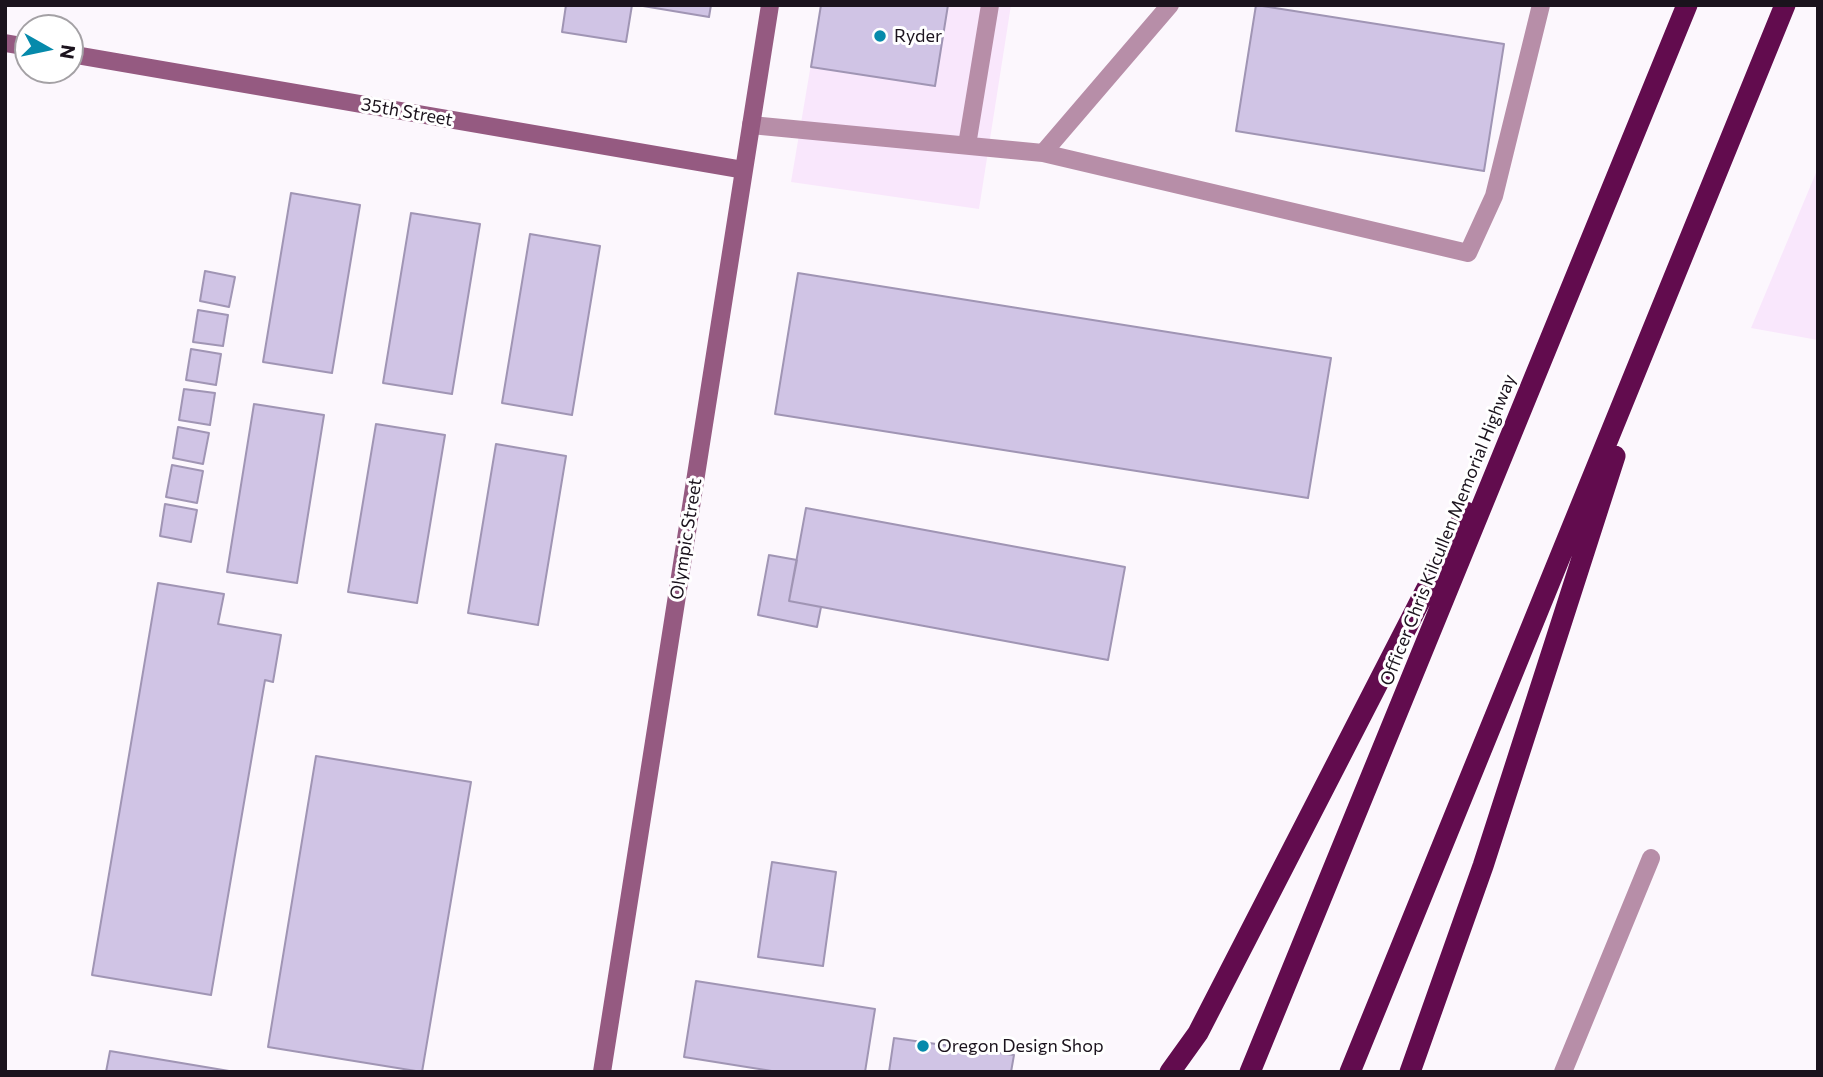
<!DOCTYPE html>
<html>
<head>
<meta charset="utf-8">
<style>
  body { margin:0 }
  #map { position:relative; width:1823px; height:1077px; overflow:hidden; background:#fcf7fd; font-family:Commissioner,sans-serif }
  canvas { display:block }
  .frame { position:absolute; inset:0; border:7px solid #1b131d; pointer-events:none }
  .north { position:absolute; left:14px; top:14px; width:70px; height:70px; box-sizing:border-box; background:#fff; border:2px solid #a4a1a5; border-radius:50%; rotate:99deg; font-size:19px; font-weight:700; line-height:28px; text-align:center; color:#1b131d }
  .north::after { content:''; display:block; margin:auto; width:24px; height:32px; background:#068aab; clip-path:polygon(50% 0,100% 100%,50% 72%,0 100%) }
</style>
</head>
<body>
<div id="map">
<canvas width="1823" height="1077"></canvas>
<div class="frame"></div>
<div class="north">N</div>
</div>
<script>
const ctx = document.querySelector('canvas').getContext('2d');
ctx.lineJoin = 'round';
function paint(path, color) {
  ctx.fillStyle = color;
  ctx.fill(path, 'evenodd');
}
function poly(rows) {
  const path = new Path2D();
  for (const r of rows) {
    path.moveTo(r[0], r[1]);
    for (let i = 2; i < r.length; i += 2) path.lineTo(r[i], r[i + 1]);
  }
  return path;
}
function trace(path, color, width, dash) {
  ctx.strokeStyle = color;
  ctx.lineWidth = width;
  ctx.lineCap = dash ? 'butt' : 'round';
  ctx.setLineDash(dash || []);
  ctx.stroke(path);
}
function write(font, color, halo, rows, align = 'center') {
  ctx.font = font + ' Commissioner,sans-serif';
  ctx.lineWidth = 6;
  ctx.setLineDash([]);
  ctx.textBaseline = 'middle';
  ctx.strokeStyle = halo;
  ctx.fillStyle = color;
  for (const [text, x, y, turn = 0] of rows) {
    ctx.save();
    ctx.translate(x, y);
    ctx.rotate((+turn || 0) * Math.PI / 180);
    ctx.textAlign = isNaN(turn) ? turn : align;
    if (halo) ctx.strokeText(text, 0, 0);
    ctx.fillText(text, 0, 0);
    ctx.restore();
  }
}
const built = poly([
  [821,5,1011,5,979,209,791,182],
  [1818,168,1818,340,1751,328]
]);
const building = poly([
  [566,5,632,5,626,42,562,32,566,5],
  [637,5,711,5,709,17,637,5],
  [821,5,948,5,935,86,811,67,821,5],
  [1256,5,1504,44,1484,171,1236,131,1256,5],
  [291,193,360,205,332,373,263,362,291,193],
  [411,213,480,224,452,394,383,383,411,213],
  [530,234,600,246,572,415,502,403,530,234],
  [205,271,235,277,229,307,200,301,205,271],
  [798,273,1331,358,1308,498,775,414,798,273],
  [198,310,228,315,223,346,193,342,198,310],
  [191,349,221,354,216,385,186,380,191,349],
  [184,389,215,393,210,425,179,420,184,389],
  [254,404,324,415,297,583,227,572,254,404],
  [376,424,445,435,417,603,348,592,376,424],
  [178,427,209,433,203,464,173,458,178,427],
  [496,444,566,456,538,625,468,613,496,444],
  [172,465,203,471,197,503,166,497,172,465],
  [165,504,197,510,191,542,160,536,165,504],
  [806,508,1125,567,1108,660,789,601,806,508],
  [769,555,797,560,789,601,821,607,817,627,758,615,769,555],
  [158,583,224,594,218,624,281,635,273,682,265,680,211,995,92,975,158,583],
  [316,756,471,782,422,1072,268,1047,316,756],
  [772,862,836,872,823,966,758,957,772,862],
  [696,981,875,1009,865,1072,778,1072,684,1057,696,981],
  [894,1038,1014,1055,1011,1072,889,1072,894,1038],
  [110,1051,235,1072,106,1072,110,1051]
]);
const lane = poly([
  [751,125,1043,153,1170,5],
  [967,145,990,5],
  [1043,153,1468,253,1494,196,1541,5],
  [1563,1072,1651,858]
]);
const secondary = poly([
  [5,43,28,47],
  [70,54,744,170],
  [602,1072,770,5]
]);
const highway = poly([
  [1170,1072,1198,1033,1466,512],
  [1250,1072,1687,5],
  [1350,1072,1785,5],
  [1410,1072,1483,866,1615,456]
]);
const markers = [
  [880,36,7,"#068aab"],
  [923,1046,7,"#068aab"]
];
const poiNames = [
  ["Ryder",894,36],
  ["Oregon Design Shop",937,1046]
];
const streetNames = [
  ["35th Street",407,112,10],
  ["Officer Chris Kilcullen Memorial Highway",1448,530,-68],
  ["Olympic Street",686,539,-81]
];
paint(built, '#f9e7fc');
paint(building, '#d0c4e5');
trace(building, '#a095b4', 2);
trace(lane, '#b78ea8', 18);
trace(secondary, '#955a81', 18);
trace(highway, '#620c4e', 21);
for (const [x, y, r, color] of markers) {
  const dot = new Path2D();
  dot.arc(x, y, r, 0, 2 * Math.PI);
  ctx.fillStyle = color;
  ctx.fill(dot);
  trace(dot, '#fff', 2.5);
}
write('18px', '#1b131d', '#fff', poiNames, 'left');
write('18px', '#1b131d', '#fff', streetNames);
</script>
</body>
</html>
